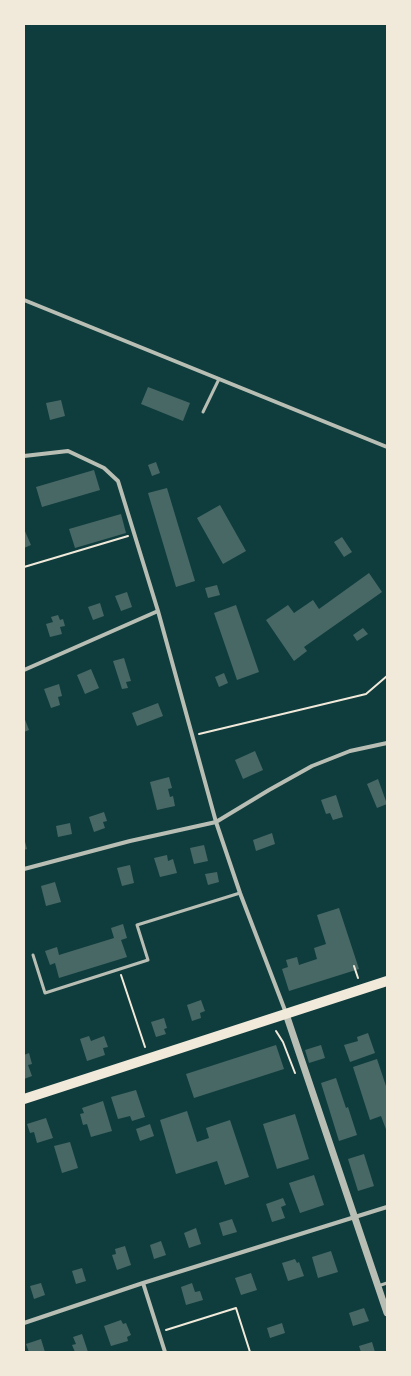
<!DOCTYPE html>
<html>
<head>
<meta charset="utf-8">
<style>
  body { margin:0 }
  #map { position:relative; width:411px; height:1376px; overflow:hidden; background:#0f3d3e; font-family:"Open Sans",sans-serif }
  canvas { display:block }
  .frame { position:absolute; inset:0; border:25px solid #f1e9da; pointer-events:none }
</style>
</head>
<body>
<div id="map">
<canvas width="411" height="1376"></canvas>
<div class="frame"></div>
</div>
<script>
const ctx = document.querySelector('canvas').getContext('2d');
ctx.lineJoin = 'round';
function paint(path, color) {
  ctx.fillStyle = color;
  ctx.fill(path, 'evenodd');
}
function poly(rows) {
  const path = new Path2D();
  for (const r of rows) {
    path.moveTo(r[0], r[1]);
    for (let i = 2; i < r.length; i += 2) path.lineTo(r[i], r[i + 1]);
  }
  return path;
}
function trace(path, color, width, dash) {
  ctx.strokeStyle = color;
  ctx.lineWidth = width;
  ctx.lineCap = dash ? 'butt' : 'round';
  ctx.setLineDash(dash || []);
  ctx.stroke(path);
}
const building = poly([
  [148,387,190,403,183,421,141,404],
  [61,400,65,416,50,420,46,403],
  [156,462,160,473,152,476,148,465],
  [94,470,100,490,42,507,36,487],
  [167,488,195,581,176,587,148,493],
  [220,505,246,551,223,564,197,518],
  [121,514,126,533,75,548,69,529],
  [24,529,31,545,24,548],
  [342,537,352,552,344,557,334,542],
  [369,573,382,592,304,647,307,651,294,661,266,620,288,605,294,613,313,600,319,609],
  [217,585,220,595,208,598,205,588],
  [127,592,132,607,121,611,115,596],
  [100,603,104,616,93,620,88,607],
  [236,605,259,672,237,680,214,613],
  [58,615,60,620,63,619,65,626,60,627,62,634,50,637,46,624,53,622,51,617],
  [363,628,368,634,357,641,353,635],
  [124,658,131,681,126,682,128,688,122,689,113,661],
  [91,669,99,688,85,694,77,675],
  [224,673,228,683,219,687,215,677],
  [59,684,62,696,58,697,60,705,51,708,44,689],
  [158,703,163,716,137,726,132,713],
  [24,717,29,730,24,732],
  [255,751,263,770,243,779,235,760],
  [169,777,172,788,168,789,170,797,173,796,175,806,157,810,150,782],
  [378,779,387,804,377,808,367,784],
  [336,795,343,817,333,820,330,813,326,814,321,800],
  [104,812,107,821,103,822,105,828,94,832,89,817],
  [70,823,72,834,58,837,56,826],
  [272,833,275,844,256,851,253,840],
  [24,838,27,849,24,850],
  [204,845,208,861,194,864,190,848],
  [167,855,168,861,173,859,177,873,160,877,154,858],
  [130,865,134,883,122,886,117,868],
  [217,872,219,882,208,885,205,874],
  [55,882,61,902,46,906,41,886],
  [339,908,359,969,289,991,282,969,288,967,286,960,297,957,299,965,317,959,314,948,326,944,317,915],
  [123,924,127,938,121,940,127,957,59,978,55,963,50,965,45,951,57,947,59,955,114,938,111,928],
  [201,1000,205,1011,200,1013,201,1018,192,1021,187,1005],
  [164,1018,167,1028,164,1029,166,1034,156,1037,151,1022],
  [368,1033,375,1053,350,1062,344,1045,358,1041,357,1037],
  [89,1036,91,1041,104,1036,108,1047,103,1048,105,1055,87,1061,80,1039],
  [276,1045,284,1069,194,1098,186,1074],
  [321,1045,325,1058,309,1063,305,1050],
  [29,1053,32,1064,28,1065,32,1076,24,1079,24,1055],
  [377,1059,387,1089,387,1132,381,1116,370,1120,353,1067],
  [336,1078,346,1108,348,1107,357,1135,339,1141,321,1083],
  [136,1090,145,1117,132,1121,130,1116,118,1119,111,1097],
  [103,1101,112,1131,91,1137,87,1124,83,1125,80,1114,84,1113,82,1108],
  [187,1111,197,1142,209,1138,206,1128,230,1120,249,1177,225,1185,217,1161,176,1174,160,1120],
  [295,1114,309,1159,277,1169,263,1124],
  [46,1118,53,1138,37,1143,34,1132,30,1133,27,1124],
  [150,1124,154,1136,140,1141,136,1129],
  [70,1142,78,1168,62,1173,54,1146],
  [364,1154,374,1186,358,1191,348,1159],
  [314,1175,324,1205,300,1213,289,1183],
  [283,1198,286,1205,281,1207,285,1218,272,1222,266,1204],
  [232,1219,237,1232,223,1236,219,1223],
  [196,1228,201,1244,189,1248,184,1233],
  [161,1241,166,1255,154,1259,150,1245],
  [125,1246,131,1265,117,1270,112,1255,116,1254,115,1249],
  [331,1251,338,1272,318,1278,312,1257],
  [295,1259,297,1263,299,1262,304,1276,288,1281,282,1263],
  [82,1268,86,1281,76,1284,72,1271],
  [251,1273,257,1290,241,1295,235,1278],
  [41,1283,45,1295,34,1299,30,1286],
  [192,1283,195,1292,200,1291,203,1300,186,1305,181,1287],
  [364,1308,369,1321,353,1326,349,1313],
  [121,1320,123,1324,126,1323,131,1335,127,1337,128,1341,111,1346,104,1326],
  [282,1323,285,1333,270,1338,267,1328],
  [82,1334,88,1352,75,1352,72,1345,76,1344,73,1337],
  [41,1339,45,1352,29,1352,26,1344],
  [372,1342,375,1352,361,1352,359,1346]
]);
const path = poly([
  [24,567,128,536],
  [199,734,366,694,387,676],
  [354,966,358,978],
  [121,975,145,1047],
  [276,1031,283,1042,295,1073],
  [166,1330,236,1308,250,1352]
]);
const service = poly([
  [203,412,219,379],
  [33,955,45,993,148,960,137,925,240,893],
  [378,1286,387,1283]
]);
const minor = poly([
  [24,300,387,447],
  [24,456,68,451,104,468,118,481,158,611,216,822,240,893,286,1013],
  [24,670,158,611],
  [24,869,130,841,216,822,269,790,312,766,350,751,387,743],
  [143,1283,165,1352],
  [24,1323,143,1283,387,1207]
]);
const tertiary = poly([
  [286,1014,387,1313]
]);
const primary = poly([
  [24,1099,387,981]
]);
paint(building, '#486865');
trace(path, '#f1e9da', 2);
trace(service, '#b8beb3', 3);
trace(minor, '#b8beb3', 4);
trace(tertiary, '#b8beb3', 7);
trace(primary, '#f1e9da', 10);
</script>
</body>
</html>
